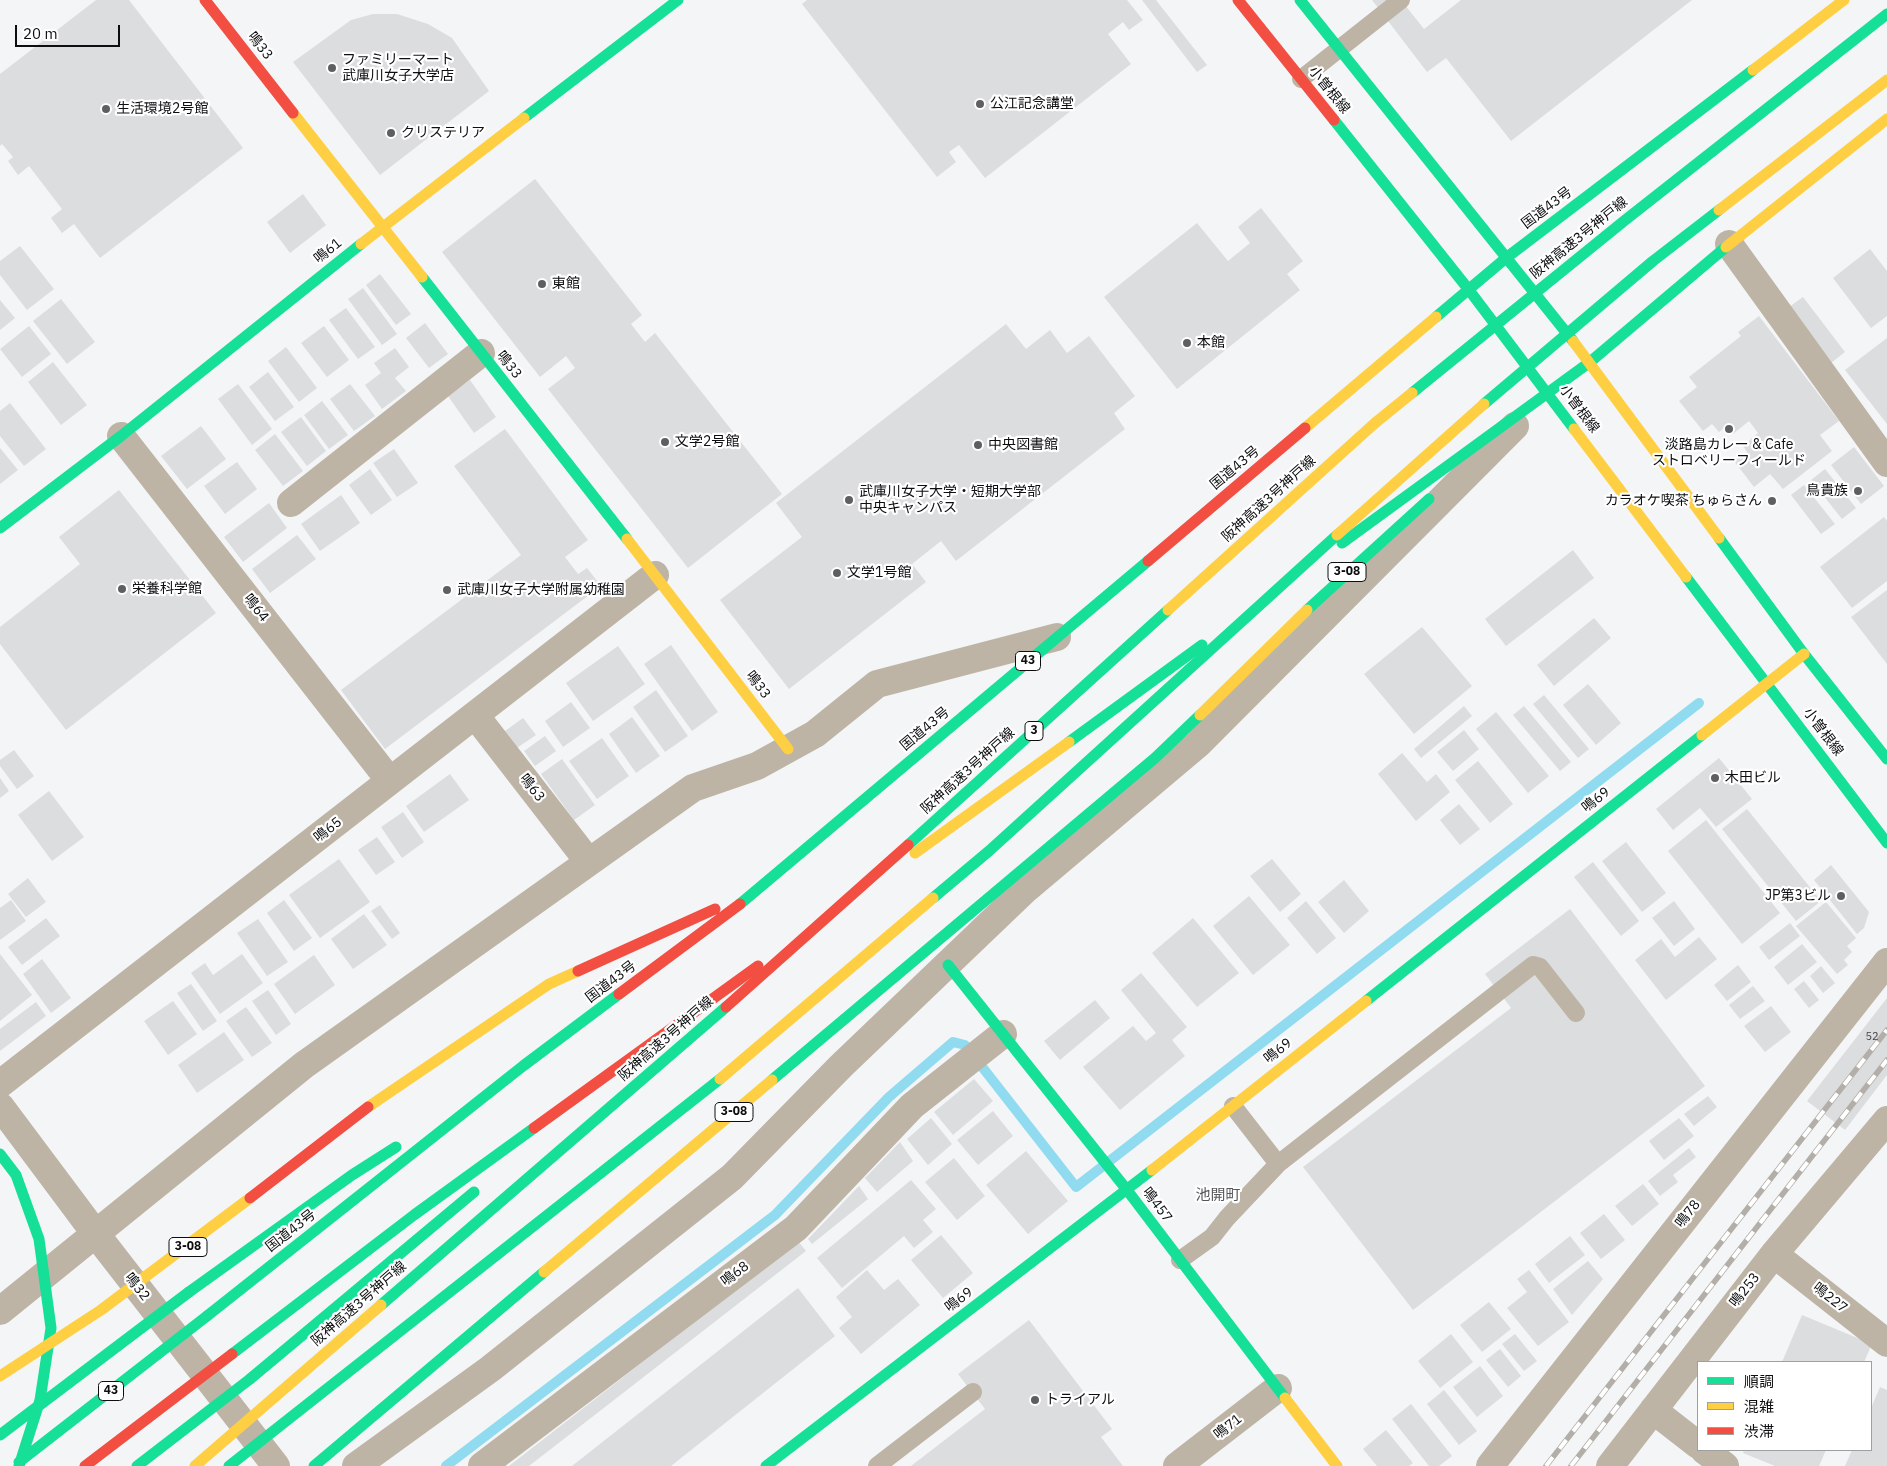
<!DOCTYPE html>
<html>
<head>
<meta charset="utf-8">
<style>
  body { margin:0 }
  #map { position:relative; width:1887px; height:1466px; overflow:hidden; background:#f3f5f7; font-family:"IBM Plex Sans","Noto Sans JP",sans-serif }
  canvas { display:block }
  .legend { position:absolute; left:1697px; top:1361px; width:175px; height:90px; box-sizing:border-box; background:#fff; border:1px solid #9e9f9f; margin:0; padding:6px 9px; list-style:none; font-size:15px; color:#0d0e0f }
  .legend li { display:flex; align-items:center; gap:10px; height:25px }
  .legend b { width:25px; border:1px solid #9e9f9f }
  .scale { position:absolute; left:15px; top:25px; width:105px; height:22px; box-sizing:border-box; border:2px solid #0d0e0f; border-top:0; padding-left:6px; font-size:15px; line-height:18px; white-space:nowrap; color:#0d0e0f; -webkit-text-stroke:4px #fff; paint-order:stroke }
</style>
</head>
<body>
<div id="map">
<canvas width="1887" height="1466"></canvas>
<ul class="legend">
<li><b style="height:6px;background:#16e098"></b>順調</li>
<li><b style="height:6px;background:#ffcf43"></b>混雑</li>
<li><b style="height:6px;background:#f24e42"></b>渋滞</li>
</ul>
<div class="scale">20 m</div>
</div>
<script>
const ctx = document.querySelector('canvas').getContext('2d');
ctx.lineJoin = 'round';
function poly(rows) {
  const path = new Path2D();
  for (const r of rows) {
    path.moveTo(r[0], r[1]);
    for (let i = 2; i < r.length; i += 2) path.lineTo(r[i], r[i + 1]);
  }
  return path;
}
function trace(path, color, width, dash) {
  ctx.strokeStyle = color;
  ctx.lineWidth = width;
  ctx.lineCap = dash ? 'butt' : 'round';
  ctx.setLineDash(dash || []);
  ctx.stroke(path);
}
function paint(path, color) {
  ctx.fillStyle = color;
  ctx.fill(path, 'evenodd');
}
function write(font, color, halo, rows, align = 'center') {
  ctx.font = font + ' "IBM Plex Sans","Noto Sans JP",sans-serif';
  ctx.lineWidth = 4.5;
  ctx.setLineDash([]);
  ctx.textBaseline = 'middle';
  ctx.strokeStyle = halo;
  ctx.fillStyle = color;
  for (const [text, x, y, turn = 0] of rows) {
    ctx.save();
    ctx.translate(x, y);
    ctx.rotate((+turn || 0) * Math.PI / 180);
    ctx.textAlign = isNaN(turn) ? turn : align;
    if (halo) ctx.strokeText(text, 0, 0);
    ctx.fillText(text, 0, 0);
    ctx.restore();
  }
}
const stream = poly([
  [446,1466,775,1215,889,1097,953,1042,965,1045,1076,1187,1699,703]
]);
const building = poly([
  [96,0,129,0,243,148,100,258,74,224,62,233,51,218,62,209,29,166,18,175,8,161,13,157,2,144,0,146,0,74],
  [807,0,1127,0,1143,20,1129,30,1123,22,1108,34,1131,64,985,178,959,145,949,152,956,162,937,177,802,4],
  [1142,0,1156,0,1207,65,1197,72],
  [1372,0,1401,0,1424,29,1461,0,1692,0,1511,141,1446,58,1427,72],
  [373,14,397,14,428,24,452,38,489,91,380,175,293,62,351,20],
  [535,179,642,315,631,324,645,342,655,333,782,494,688,568,548,389,575,368,566,356,540,377,442,252],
  [303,194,326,225,290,253,267,222],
  [1261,208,1303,261,1287,274,1300,290,1177,389,1104,297,1197,223,1228,261,1250,243,1238,227],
  [20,246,54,289,27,310,0,275,0,261],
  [1870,249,1887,271,1887,316,1871,328,1833,278],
  [380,274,411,314,396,325,366,285],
  [363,288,397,334,382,345,348,299],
  [1803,297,1845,352,1831,363,1789,307],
  [61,299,95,342,67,364,33,321],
  [0,300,15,318,0,330],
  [346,308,375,347,358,359,329,320],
  [1759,316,1839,421,1820,435,1832,451,1783,489,1770,474,1754,487,1734,461,1747,452,1743,446,1758,433,1749,421,1733,434,1727,426,1719,432,1712,424,1703,431,1679,401,1697,387,1689,377,1741,336,1738,332],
  [425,323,448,354,429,368,406,338],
  [1006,324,1026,349,1050,330,1067,353,1089,336,1135,396,1114,413,1125,429,956,561,941,541,912,564,926,582,789,689,720,600,802,537,776,503],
  [29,326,51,354,22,377,0,349],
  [324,326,349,360,327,377,301,343],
  [1887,338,1887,424,1845,370],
  [286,347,317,388,299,402,268,361],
  [395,348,409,367,395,378,406,391,382,409,365,385,381,373,374,363],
  [53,362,87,405,61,425,28,382],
  [268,372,294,407,275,421,249,387],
  [470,380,496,417,474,433,448,396],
  [238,384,272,429,252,445,218,399],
  [350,384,375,416,354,431,330,399],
  [322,401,348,435,329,449,304,415],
  [10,403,46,449,24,466,0,436,0,411],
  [301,417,326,451,307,466,281,432],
  [201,426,226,459,187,489,161,456],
  [505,429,588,540,565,557,578,574,587,568,601,586,385,749,341,690,521,555,454,466],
  [275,434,303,471,283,486,255,450],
  [1854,447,1884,486,1861,504,1831,465],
  [0,448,18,470,0,484],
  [394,449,418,483,397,497,373,463],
  [237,462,257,489,225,514,204,486],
  [370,469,392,500,371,515,349,485],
  [1825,469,1856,508,1842,519,1811,480],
  [1804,485,1835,524,1821,534,1791,495],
  [119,490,216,613,66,730,0,644,0,627,80,564,59,537],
  [341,495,360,523,320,551,301,524],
  [269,503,287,528,243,562,224,537],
  [1884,517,1887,521,1887,581,1852,608,1820,567],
  [297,535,316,559,270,593,252,569],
  [1573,550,1594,578,1506,646,1485,619],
  [1887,590,1887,664,1851,617],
  [1594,618,1611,638,1554,686,1537,665],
  [1422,627,1472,686,1414,734,1364,674],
  [671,645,718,712,692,731,644,664],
  [618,646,645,684,593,721,566,683],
  [1588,684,1621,723,1596,745,1563,705],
  [656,690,688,736,665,752,633,707],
  [1544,695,1589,749,1578,758,1533,704],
  [571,702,590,728,563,747,545,721],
  [1464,706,1472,716,1421,758,1414,749],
  [1524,706,1571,762,1560,771,1513,715],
  [1496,712,1549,776,1528,793,1476,729],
  [632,717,660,756,636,773,609,734],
  [523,718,536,735,517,748,505,731],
  [1464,730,1479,749,1453,771,1437,752],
  [545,736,556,751,535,766,524,751],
  [602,738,629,776,597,799,569,761],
  [14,750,34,776,17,789,0,766,0,760],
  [1402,753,1427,782,1436,774,1450,792,1416,821,1378,774],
  [1719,758,1752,799,1716,827,1700,808,1673,830,1656,809],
  [562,759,595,805,574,820,541,774],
  [1478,761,1513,804,1490,823,1455,780],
  [450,774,469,800,424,832,406,806],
  [0,778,9,791,0,798],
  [49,791,84,837,52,861,18,815],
  [1459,804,1480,829,1460,845,1440,820],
  [1747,809,1821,901,1796,921,1722,829],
  [403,812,424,842,402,858,381,827],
  [1706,820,1780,913,1742,944,1668,851],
  [377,837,395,862,376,875,358,850],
  [1626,842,1666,893,1642,912,1602,861],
  [339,859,370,902,320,938,289,895],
  [1272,859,1301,894,1280,912,1250,876],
  [1593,862,1639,921,1621,936,1574,877],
  [1831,865,1869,912,1864,928,1857,934,1814,880],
  [28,878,46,902,26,917,8,894],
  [1344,880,1369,911,1344,933,1318,902],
  [1249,896,1290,945,1253,975,1213,926],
  [11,900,26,921,0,940,0,908],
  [284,900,312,938,294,951,267,913],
  [1306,901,1336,938,1317,954,1287,918],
  [1674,901,1695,929,1674,946,1652,918],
  [1826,902,1856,938,1847,946,1852,952,1844,960,1848,965,1837,974,1796,926],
  [380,905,400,933,392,939,371,911],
  [1570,909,1705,1086,1413,1310,1303,1167,1511,1008,1485,974],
  [364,914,387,945,353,969,331,939],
  [46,918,60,936,22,965,8,947],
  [1193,918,1239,973,1197,1007,1152,953],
  [258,919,288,962,267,976,237,933],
  [1790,923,1800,936,1769,960,1759,947],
  [1699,937,1717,959,1666,1000,1635,960,1661,939,1675,957],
  [1802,944,1817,962,1788,985,1774,967],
  [0,954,32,995,0,1021],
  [242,954,263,983,220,1014,191,973,205,963,213,975],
  [314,955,335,985,295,1014,274,984],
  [42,959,71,998,51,1013,23,974],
  [1738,965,1751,982,1727,1001,1714,985],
  [1821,966,1835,983,1823,993,1810,976],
  [1141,973,1187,1027,1172,1040,1185,1056,1120,1110,1083,1067,1133,1026,1146,1041,1156,1033,1121,990],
  [1804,981,1819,1000,1809,1008,1794,989],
  [191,984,217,1021,203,1031,177,993],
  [1753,986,1765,1001,1740,1019,1729,1005],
  [268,990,291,1024,276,1035,252,1001],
  [1887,998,1887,1075,1845,1130,1807,1101],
  [1095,1000,1110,1018,1060,1060,1044,1041],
  [173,1001,197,1034,168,1055,144,1021],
  [36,1002,46,1016,0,1051,0,1029],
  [1771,1006,1791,1032,1765,1052,1744,1026],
  [246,1007,272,1043,252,1057,226,1021],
  [224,1032,244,1060,197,1093,178,1065],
  [974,1079,993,1101,953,1135,934,1112],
  [1708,1096,1717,1107,1694,1126,1684,1114],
  [993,1111,1013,1136,978,1165,957,1140],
  [931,1118,952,1144,928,1165,907,1139],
  [1679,1118,1694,1136,1664,1160,1649,1141],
  [900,1142,913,1161,877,1192,865,1178],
  [1689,1148,1696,1157,1673,1175,1678,1182,1660,1196,1648,1181],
  [1026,1151,1068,1201,1028,1234,986,1185],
  [954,1158,985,1196,957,1220,925,1182],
  [911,1180,936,1209,923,1220,933,1232,914,1248,904,1236,842,1288,817,1258],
  [1643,1184,1659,1204,1632,1226,1615,1206],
  [859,1186,868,1199,812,1244,808,1239],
  [1604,1214,1625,1240,1601,1259,1580,1233],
  [941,1235,973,1273,943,1298,911,1260],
  [1570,1236,1585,1255,1549,1283,1535,1264],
  [798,1241,806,1251,529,1466,509,1466],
  [1588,1261,1603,1279,1572,1315,1553,1289],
  [867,1270,884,1290,898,1279,920,1305,861,1354,839,1328,852,1317,836,1297],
  [1529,1270,1569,1322,1538,1346,1507,1308,1527,1292,1517,1279],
  [798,1288,835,1336,671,1466,572,1466],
  [1489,1302,1511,1329,1482,1352,1460,1325],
  [1802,1315,1872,1344,1864,1362,1782,1362],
  [1029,1320,1112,1429,1101,1437,1123,1466,911,1466,985,1409,958,1374],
  [1451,1334,1473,1362,1440,1388,1418,1361],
  [1515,1334,1537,1361,1524,1371,1502,1344],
  [1500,1349,1521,1376,1508,1387,1486,1360],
  [1480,1366,1503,1396,1477,1417,1453,1387],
  [1880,1387,1887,1390,1887,1466,1845,1466,1852,1450,1871,1450,1871,1408],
  [1444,1390,1477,1431,1459,1445,1427,1404],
  [1411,1404,1452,1456,1439,1466,1429,1466,1392,1419],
  [1386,1430,1413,1463,1409,1466,1377,1466,1363,1449],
  [1744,1450,1826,1450,1819,1466,1775,1466,1743,1453]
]);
const lane = poly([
  [1301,79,1401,0],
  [1278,1164,1533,965,1540,967,1576,1013],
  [1180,1260,1212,1237,1227,1218,1278,1164,1233,1106],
  [877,1466,973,1392]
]);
const street = poly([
  [1729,244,1887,463],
  [121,436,390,781],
  [291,503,481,353],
  [475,715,588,861],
  [0,1084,655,575],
  [0,1106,95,1233,276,1466],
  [1774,1254,1887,1343],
  [0,1311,304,1065,693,788,757,766,815,734,877,684,1057,637],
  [1653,1410,1698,1445],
  [1704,1450,1725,1466],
  [356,1466,490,1369,732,1177,841,1066,1026,889,1198,744,1515,426],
  [482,1466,796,1228,912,1106,1003,1034],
  [1177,1466,1278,1388],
  [1490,1466,1887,962],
  [1610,1466,1774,1254,1887,1120]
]);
const fast = poly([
  [1300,0,1573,341],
  [524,118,678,0],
  [1334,120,1469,290,1574,429],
  [422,277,627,539],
  [1436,317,1506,258,1753,70],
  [0,528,121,436,361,244],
  [1719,538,1804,654,1887,759],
  [1342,543,1590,362,1726,247],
  [1686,577,1887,843],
  [1307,610,1429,499],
  [1069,742,1202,645],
  [740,904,1148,561],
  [948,965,1127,1190,1285,1398],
  [1366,1001,1702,735],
  [772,1080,1155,758,1200,715],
  [189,1292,352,1175,396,1147],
  [207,1316,523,1066,619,994],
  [232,1354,414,1215,534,1128],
  [250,1379,474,1192],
  [314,1466,544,1272],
  [766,1466,1152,1170]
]);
const slow = poly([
  [1753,70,1844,0],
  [293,113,422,277],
  [361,244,524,118],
  [1726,247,1887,119],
  [1573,341,1719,538],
  [1305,428,1436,317],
  [1574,429,1686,577],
  [627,539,788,749],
  [1200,715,1307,610],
  [1702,735,1804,654],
  [915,853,1069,742],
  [368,1107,549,984,578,971],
  [1152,1170,1366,1001],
  [544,1272,772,1080],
  [1285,1398,1337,1466]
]);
const jam = poly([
  [205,0,293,113],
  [1238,0,1334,120],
  [1148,561,1305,428],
  [578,971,715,909],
  [619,994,740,904],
  [534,1128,758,966]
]);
const rail = poly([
  [1546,1466,1887,1030],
  [1571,1466,1887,1060]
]);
const fastBridge = poly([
  [1412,393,1624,221,1887,14],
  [1484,404,1653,261,1719,210],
  [908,845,1168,610],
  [933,898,989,851,1337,535],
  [0,1154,16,1175,39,1239,51,1328,40,1400,19,1466],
  [381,1305,726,1007],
  [0,1435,189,1292],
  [19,1462,207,1316],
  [137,1466,250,1379],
  [229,1466,720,1079]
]);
const slowBridge = poly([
  [1719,210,1887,80],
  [1337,535,1484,404],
  [1168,610,1375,423,1412,393],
  [720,1079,933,898],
  [0,1376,101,1310,250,1198],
  [195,1466,381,1305]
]);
const jamBridge = poly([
  [726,1007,908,845],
  [250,1198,368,1107],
  [85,1466,232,1354]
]);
const markers = [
  [332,68,5,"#5e5f60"],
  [980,104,5,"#5e5f60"],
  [106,109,5,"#5e5f60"],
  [391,133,5,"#5e5f60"],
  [542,284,5,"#5e5f60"],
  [1187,343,5,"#5e5f60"],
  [1729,429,5,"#5e5f60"],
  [665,442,5,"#5e5f60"],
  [978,445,5,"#5e5f60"],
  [1858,491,5,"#5e5f60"],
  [849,500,5,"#5e5f60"],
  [1772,501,5,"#5e5f60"],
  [837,573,5,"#5e5f60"],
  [122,589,5,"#5e5f60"],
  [447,590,5,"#5e5f60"],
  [1715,778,5,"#5e5f60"],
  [1841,896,5,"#5e5f60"],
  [1035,1400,5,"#5e5f60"]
];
const numberNames = [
  ["52",1872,1037]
];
const shields = [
  [1347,572,38],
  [1028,661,25],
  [1034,731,18],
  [734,1112,38],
  [188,1247,38],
  [111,1391,25]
];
const shieldNames = [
  ["3-08",1347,572],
  ["43",1028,661],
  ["3",1034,731],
  ["3-08",734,1112],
  ["3-08",188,1247],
  ["43",111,1391]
];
const streetNames = [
  ["鳴33",260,46,52],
  ["小曽根線",1329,90,51],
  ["国道43号",1547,208,-37],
  ["阪神高速3号神戸線",1579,238,-39],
  ["鳴61",328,251,-39],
  ["鳴33",509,365,52],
  ["小曽根線",1579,409,53],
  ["国道43号",1235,468,-40],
  ["阪神高速3号神戸線",1269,499,-42],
  ["鳴64",256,608,52],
  ["鳴33",758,685,53],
  ["国道43号",925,729,-40],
  ["小曽根線",1823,732,53],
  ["阪神高速3号神戸線",968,771,-42],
  ["鳴63",532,788,52],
  ["鳴69",1596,800,-38],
  ["鳴65",328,830,-38],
  ["国道43号",611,982,-37],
  ["阪神高速3号神戸線",666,1039,-41],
  ["鳴69",1278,1051,-38],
  ["鳴457",1157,1205,53],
  ["鳴78",1688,1214,-52],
  ["国道43号",291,1231,-38],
  ["鳴68",735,1274,-37],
  ["鳴32",137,1287,52],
  ["鳴253",1745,1290,-52],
  ["鳴227",1830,1298,38],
  ["鳴69",959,1300,-37],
  ["阪神高速3号神戸線",359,1304,-41],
  ["鳴71",1228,1427,-38]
];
const poiNames = [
  ["ファミリーマート",342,60],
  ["武庫川女子大学店",342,76],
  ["公江記念講堂",990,104],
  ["生活環境2号館",116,109],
  ["クリステリア",401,133],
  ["東館",552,284],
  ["本館",1197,343],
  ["文学2号館",675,442],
  ["中央図書館",988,445],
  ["淡路島カレー & Cafe",1729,445,"center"],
  ["ストロベリーフィールド",1729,461,"center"],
  ["鳥貴族",1848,491,"right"],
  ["武庫川女子大学・短期大学部",859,492],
  ["中央キャンパス",859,508],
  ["カラオケ喫茶 ちゅらさん",1762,501,"right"],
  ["文学1号館",847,573],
  ["栄養科学館",132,589],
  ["武庫川女子大学附属幼稚園",457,590],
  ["木田ビル",1725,778],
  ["JP第3ビル",1831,896,"right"],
  ["トライアル",1045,1400]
];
const neighbourhoodNames = [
  ["池開町",1218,1196]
];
trace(stream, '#90dbef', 10);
paint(building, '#dcdddf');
trace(lane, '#bdb4a5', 18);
trace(street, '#bdb4a5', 28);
trace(fast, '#16e098', 11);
trace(slow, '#ffcf43', 11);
trace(jam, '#f24e42', 11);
trace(rail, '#b3afa8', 5.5);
trace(rail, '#fff', 4, [11]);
trace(fastBridge, '#16e098', 11);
trace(slowBridge, '#ffcf43', 11);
trace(jamBridge, '#f24e42', 11);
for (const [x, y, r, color] of markers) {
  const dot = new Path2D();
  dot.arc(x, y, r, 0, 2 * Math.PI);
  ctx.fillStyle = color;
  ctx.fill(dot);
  trace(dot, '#fff', 2);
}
write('11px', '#434445', null, numberNames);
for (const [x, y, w] of shields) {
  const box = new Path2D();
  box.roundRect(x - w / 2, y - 9.5, w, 19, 4);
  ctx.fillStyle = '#fff';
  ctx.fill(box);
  trace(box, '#0d0e0f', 1);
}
write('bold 12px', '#0d0e0f', null, shieldNames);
write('14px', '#0d0e0f', '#fff', streetNames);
write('14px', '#0d0e0f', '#fff', poiNames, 'left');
write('15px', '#55575a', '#fff', neighbourhoodNames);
</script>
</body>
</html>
